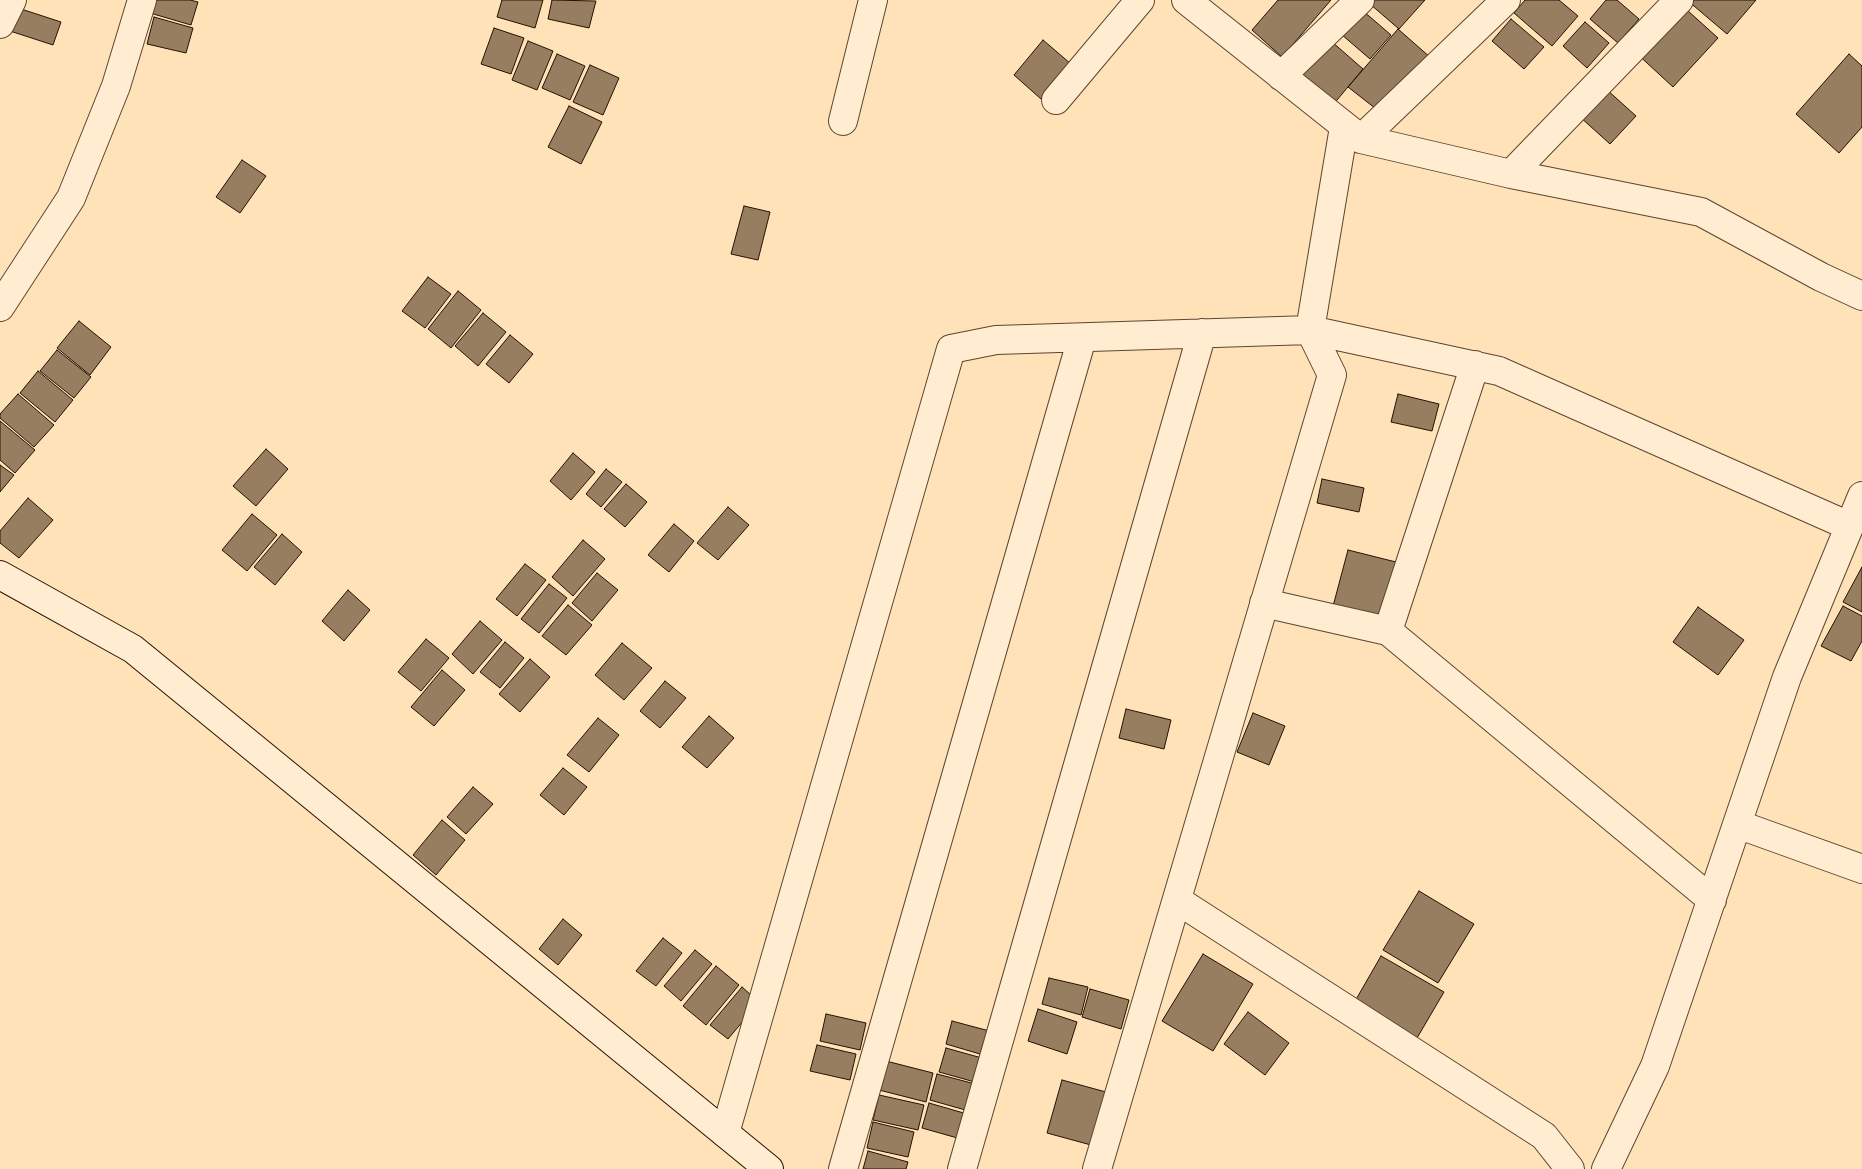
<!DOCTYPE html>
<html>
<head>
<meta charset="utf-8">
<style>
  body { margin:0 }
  canvas { display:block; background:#ffe2b8 }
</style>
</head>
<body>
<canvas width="1862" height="1169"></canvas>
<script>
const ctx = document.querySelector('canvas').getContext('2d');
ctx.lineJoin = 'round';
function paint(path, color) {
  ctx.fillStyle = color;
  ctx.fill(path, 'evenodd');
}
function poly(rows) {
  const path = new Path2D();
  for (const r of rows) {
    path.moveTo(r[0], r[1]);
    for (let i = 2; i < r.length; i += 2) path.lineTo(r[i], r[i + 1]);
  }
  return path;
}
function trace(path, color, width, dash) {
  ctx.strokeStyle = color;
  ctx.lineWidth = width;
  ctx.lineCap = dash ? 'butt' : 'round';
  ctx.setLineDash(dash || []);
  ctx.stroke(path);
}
const building = poly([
  [153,0,190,0,198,2,191,25,150,13,153,0],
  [502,0,543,0,535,28,497,17,502,0],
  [552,0,596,1,589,28,548,19,552,0],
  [1278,0,1331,0,1282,57,1252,30,1278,0],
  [1374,0,1425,0,1399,29,1370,4,1374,0],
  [1525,0,1559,0,1578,16,1552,46,1514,13,1525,0],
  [1606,0,1617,0,1639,19,1618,43,1590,19,1606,0],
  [1687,0,1756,0,1727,34,1687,0],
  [1677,1,1718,38,1673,87,1633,50,1677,1],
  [18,8,61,22,53,45,10,31,18,8],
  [1362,10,1391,35,1370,59,1341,34,1362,10],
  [154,17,193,28,186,53,147,44,154,17],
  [1511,19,1544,47,1524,69,1492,41,1511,19],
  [1585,22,1609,43,1587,68,1563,46,1585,22],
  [494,28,524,38,511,74,481,64,494,28],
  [1398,29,1431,58,1380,112,1348,87,1398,29],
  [1043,40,1071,64,1041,99,1014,75,1043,40],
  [528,41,553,51,537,90,512,80,528,41],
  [1331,41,1363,69,1332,106,1299,79,1331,41],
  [557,54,585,66,570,100,542,88,557,54],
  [1849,54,1862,66,1862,127,1839,153,1796,114,1849,54],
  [590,65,619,78,603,115,573,102,590,65],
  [1595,79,1636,116,1610,144,1569,107,1595,79],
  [569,106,602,122,581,164,548,147,569,106],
  [242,160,266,176,240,213,216,197,242,160],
  [744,206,770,212,758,260,731,254,744,206],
  [428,277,451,294,425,328,402,311,428,277],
  [458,291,481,310,451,348,428,329,458,291],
  [483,313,506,332,478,366,455,346,483,313],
  [79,321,111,347,90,375,57,348,79,321],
  [510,335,533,354,509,383,486,364,510,335],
  [57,350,91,377,74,398,40,371,57,350],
  [38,371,73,400,55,422,20,393,38,371],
  [18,394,54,425,34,447,0,418,0,414,18,394],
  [1398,394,1439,404,1432,431,1391,422,1398,394],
  [0,421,35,450,15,473,0,460,0,421],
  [266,449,288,469,256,506,233,486,266,449],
  [573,453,595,472,571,500,550,481,573,453],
  [0,465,14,475,0,492,0,465],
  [606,469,622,482,601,507,586,494,606,469],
  [1322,479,1364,488,1359,512,1317,503,1322,479],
  [626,484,647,502,625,527,604,509,626,484],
  [28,498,53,520,19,558,0,543,0,531,28,498],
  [728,507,749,525,718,560,697,543,728,507],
  [252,514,277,535,247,571,222,550,252,514],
  [674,524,694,541,669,572,648,555,674,524],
  [282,534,302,552,275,585,254,567,282,534],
  [583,540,605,559,573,596,552,577,583,540],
  [1348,550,1396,562,1381,622,1332,610,1348,550],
  [525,564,546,580,517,616,496,599,525,564],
  [1862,567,1862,612,1843,602,1862,567],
  [597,573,618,590,592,621,572,603,597,573],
  [549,584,567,598,539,633,521,619,549,584],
  [348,590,370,610,344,641,322,621,348,590],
  [568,605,592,625,566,655,542,636,568,605],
  [1843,606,1862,616,1862,641,1851,661,1821,646,1843,606],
  [1698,607,1744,640,1718,675,1673,642,1698,607],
  [480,621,502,640,473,674,452,654,480,621],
  [426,639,449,658,421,691,398,672,426,639],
  [505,642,524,658,500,688,480,672,505,642],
  [622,643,652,668,624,700,595,675,622,643],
  [530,659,550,677,520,712,499,694,530,659],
  [442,670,465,690,434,726,411,707,442,670],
  [665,681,686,698,660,728,640,711,665,681],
  [1126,709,1171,720,1164,749,1119,738,1126,709],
  [1253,713,1285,726,1269,765,1237,752,1253,713],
  [709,716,734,738,707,768,682,747,709,716],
  [598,718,619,735,589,772,567,755,598,718],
  [563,768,587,787,564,815,540,795,563,768],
  [473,787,493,804,466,834,447,817,473,787],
  [442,820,465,840,436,875,413,855,442,820],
  [1419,891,1474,924,1438,983,1383,950,1419,891],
  [563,919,582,935,558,965,539,949,563,919],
  [663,938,682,953,656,986,636,971,663,938],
  [695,950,712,964,681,1001,664,986,695,950],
  [1203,954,1253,984,1213,1051,1162,1021,1203,954],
  [1381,956,1444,992,1417,1038,1354,1003,1381,956],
  [716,966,739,985,706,1025,683,1006,716,966],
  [1049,978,1088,987,1081,1015,1042,1004,1049,978],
  [742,987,759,1002,728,1039,710,1025,742,987],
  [1090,989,1129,1000,1121,1029,1082,1017,1090,989],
  [1038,1009,1077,1022,1067,1054,1028,1041,1038,1009],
  [1248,1012,1289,1043,1265,1075,1224,1044,1248,1012],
  [826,1014,866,1023,860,1050,820,1041,826,1014],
  [952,1021,997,1033,990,1057,946,1044,952,1021],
  [817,1045,856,1054,850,1080,810,1071,817,1045],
  [946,1048,989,1060,982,1084,939,1072,946,1048],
  [886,1061,933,1073,926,1102,879,1090,886,1061],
  [937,1074,983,1086,976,1113,930,1100,937,1074],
  [1062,1080,1106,1092,1091,1145,1047,1133,1062,1080],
  [879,1095,924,1105,918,1130,873,1120,879,1095],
  [929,1103,974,1116,968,1141,922,1128,929,1103],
  [873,1122,914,1132,908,1157,867,1148,873,1122],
  [868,1151,908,1162,906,1169,863,1169,868,1151]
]);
const street = poly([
  [1186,0,1361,139,1511,174,1701,212,1821,277,1862,296],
  [0,24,12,0],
  [1281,76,1360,0],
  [1056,100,1140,0],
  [843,121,873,0],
  [1361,139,1506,0],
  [1511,174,1679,0],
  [0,307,71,198,116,86,142,0],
  [1264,603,1388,631,1712,900],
  [1388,631,1475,365],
  [1737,824,1862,869],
  [1177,900,1544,1136,1570,1169],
  [725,1133,951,349,996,340,1310,330,1499,371,1849,526],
  [843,1169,1082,338],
  [962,1169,1202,333],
  [1097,1169,1332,375,1310,330,1344,127],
  [1606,1169,1655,1066,1787,677,1862,496]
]);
const secondary = poly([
  [0,575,133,649,769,1169]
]);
paint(building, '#977e60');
trace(building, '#261201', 1);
trace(street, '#5c462f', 30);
trace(secondary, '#261201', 30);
trace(street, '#ffecd1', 28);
trace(secondary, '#ffecd1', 28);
</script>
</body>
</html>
